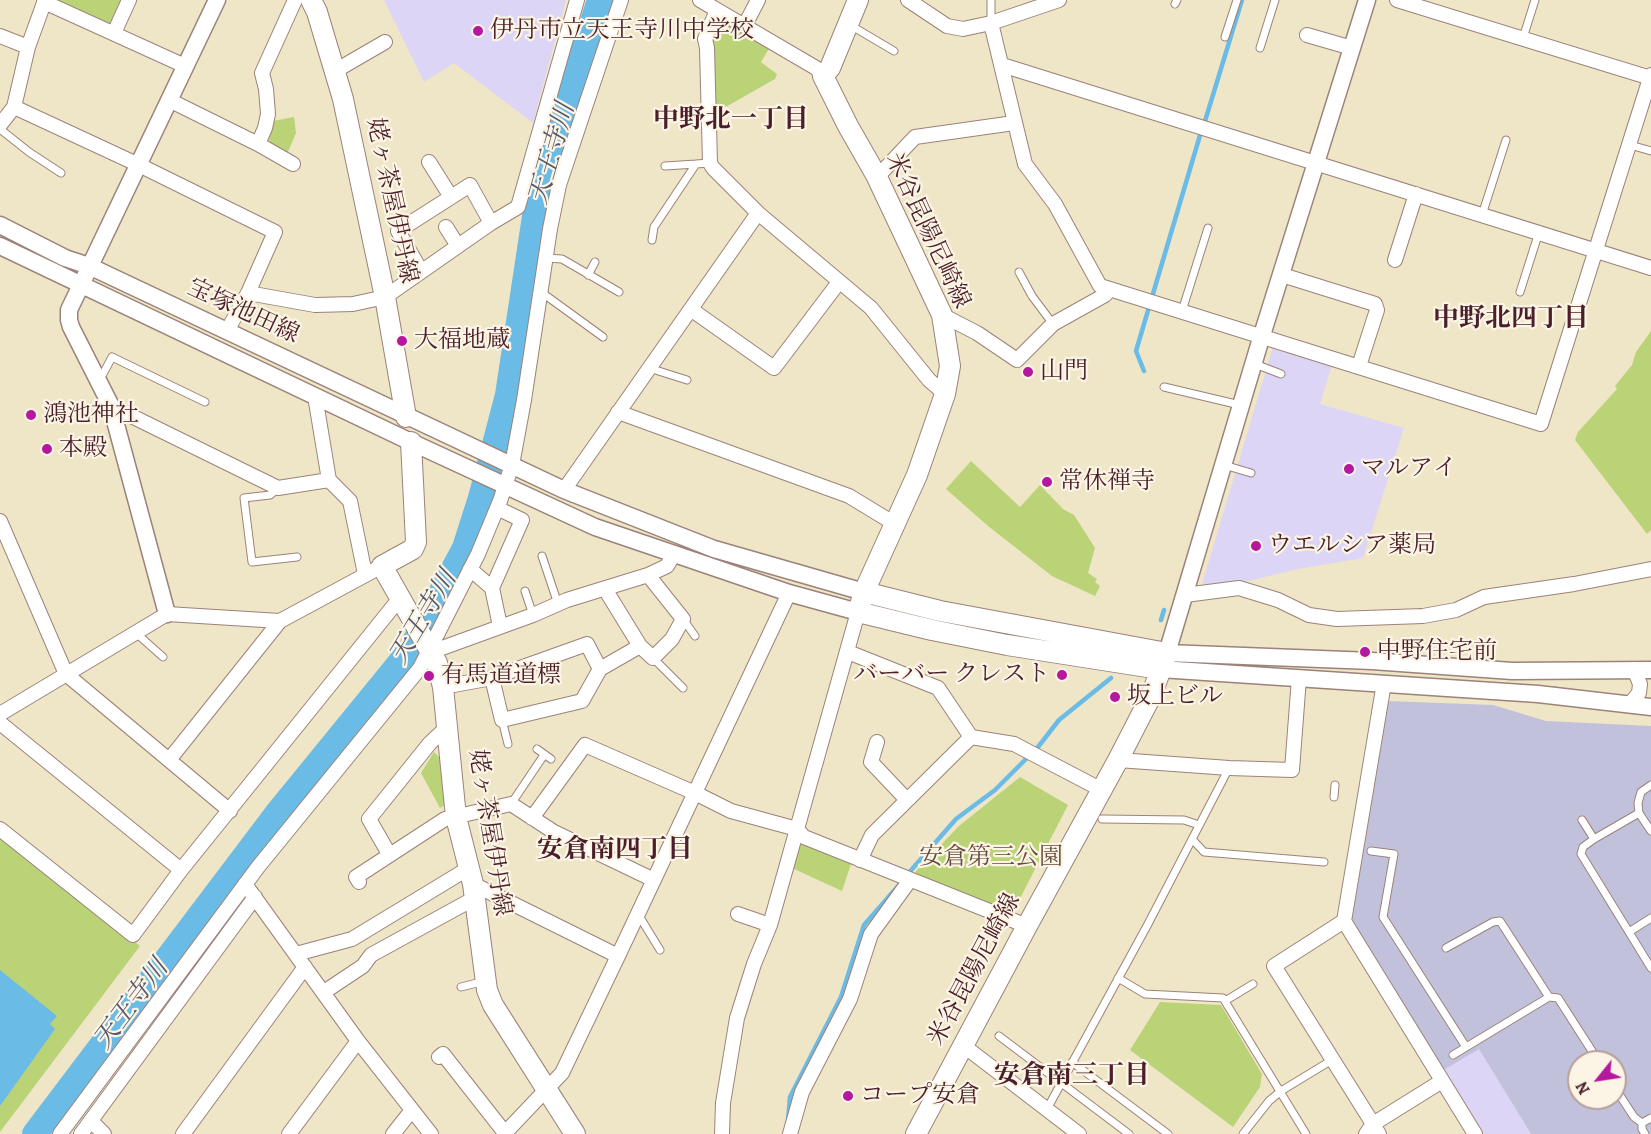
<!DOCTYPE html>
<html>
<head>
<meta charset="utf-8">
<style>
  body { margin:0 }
  #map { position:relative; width:1651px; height:1134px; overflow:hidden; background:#eee6c7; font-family:Alegreya,serif }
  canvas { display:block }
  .north { position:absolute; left:1567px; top:1050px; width:60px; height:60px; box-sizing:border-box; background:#fcf5e5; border:2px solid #b59f9b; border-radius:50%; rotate:240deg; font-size:16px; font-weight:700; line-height:24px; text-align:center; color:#4a1f2b }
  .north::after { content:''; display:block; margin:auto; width:21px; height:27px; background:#b5179e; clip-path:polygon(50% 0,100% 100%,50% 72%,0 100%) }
</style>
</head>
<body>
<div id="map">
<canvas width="1651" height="1134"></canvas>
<div class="north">N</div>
</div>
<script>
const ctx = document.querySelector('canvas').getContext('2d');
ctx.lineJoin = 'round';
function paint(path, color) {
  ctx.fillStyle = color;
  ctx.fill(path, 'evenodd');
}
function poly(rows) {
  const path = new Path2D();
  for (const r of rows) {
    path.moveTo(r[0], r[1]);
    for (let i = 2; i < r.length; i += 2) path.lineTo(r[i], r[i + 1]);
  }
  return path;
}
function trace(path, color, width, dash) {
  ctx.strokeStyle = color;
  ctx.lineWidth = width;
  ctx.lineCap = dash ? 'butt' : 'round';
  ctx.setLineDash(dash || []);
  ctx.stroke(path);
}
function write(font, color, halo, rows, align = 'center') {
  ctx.font = font + ' Alegreya,"Noto Serif JP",serif';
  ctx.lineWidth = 4.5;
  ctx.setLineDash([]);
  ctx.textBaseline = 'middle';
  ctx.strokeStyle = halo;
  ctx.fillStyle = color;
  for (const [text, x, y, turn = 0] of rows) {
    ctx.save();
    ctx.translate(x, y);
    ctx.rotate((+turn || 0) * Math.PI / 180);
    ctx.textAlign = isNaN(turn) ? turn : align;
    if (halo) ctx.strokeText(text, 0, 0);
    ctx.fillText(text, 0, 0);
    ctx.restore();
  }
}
const built = poly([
  [384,0,566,0,533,123,454,63,424,82],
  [1276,345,1333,362,1320,404,1404,428,1363,558,1298,569,1248,581,1207,586,1202,584,1273,347],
  [1479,1048,1531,1134,1481,1134,1442,1071]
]);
const industrial = poly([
  [1388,701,1493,705,1546,721,1651,726,1651,1134,1531,1134,1479,1049,1442,1071,1348,919],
  [1579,1062,1615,1062,1615,1098,1579,1098]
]);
const green = poly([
  [51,0,124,0,112,26],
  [718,14,770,47,761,62,777,74,775,79,715,113,710,34],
  [294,117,296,133,287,154,272,146,269,141,273,121],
  [1651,331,1651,530,1647,534,1575,440,1578,432,1617,389,1615,386,1632,365,1636,352],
  [971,461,1020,507,1040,485,1063,509,1074,515,1095,548,1088,573,1097,579,1095,582,1100,586,1095,596,1052,576,988,526,946,489],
  [434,752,442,760,448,803,440,808,421,773],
  [1020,777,1068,805,1012,914,915,877,916,871,959,826],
  [0,836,140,946,0,1132],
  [804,842,852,861,842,891,792,868,798,844],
  [1160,1002,1221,1005,1262,1074,1260,1087,1233,1127,1130,1050]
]);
const water = poly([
  [0,970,57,1016,50,1024,55,1029,0,1106]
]);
const stream = poly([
  [1205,121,1242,0],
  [1144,371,1136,351,1201,132],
  [1161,620,1164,610],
  [1038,747,1059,720,1111,678],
  [906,876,956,819,995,790,1028,757],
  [788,1120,790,1097,841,997,864,925,899,885]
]);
const river = poly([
  [35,1134,277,814,410,651,465,548,481,498,508,395,539,190,600,0]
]);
const service = poly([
  [991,0,991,23],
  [1175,4,1177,0],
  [850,25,894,51],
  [1225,37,1237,0],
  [1523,38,1535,0],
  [1260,48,1275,0],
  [0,129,29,152,61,173],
  [1630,145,1651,151],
  [665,166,696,164],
  [1482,215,1506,140],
  [652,240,654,227,696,164,710,163],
  [546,258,562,259,619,292],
  [1019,272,1032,296,1053,324],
  [588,275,595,262],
  [541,292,603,337],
  [1520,292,1539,232],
  [1182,311,1208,228],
  [1255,364,1281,374],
  [649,368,687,380],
  [97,378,103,374,112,357,205,402],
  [1164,387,1240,405],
  [1224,465,1251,473],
  [278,488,270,495,244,498,252,562,297,557],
  [542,556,558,604],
  [525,591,533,615],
  [683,619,695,636],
  [136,633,163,657],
  [653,658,683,688],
  [502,720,508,744],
  [537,749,551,759],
  [1651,785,1641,792,1638,803,1639,813,1651,831],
  [1334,797,1335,785],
  [511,804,544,755],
  [1639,813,1594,839,1583,847,1581,854,1651,968],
  [1102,819,1184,820,1199,825],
  [1582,820,1594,839],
  [1192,839,1204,852,1324,862],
  [1371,851,1394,854,1383,917,1466,1047],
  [638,914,660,950],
  [1629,932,1651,918],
  [1446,948,1493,922,1500,921,1549,997],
  [1118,978,1145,994,1223,998,1306,1134],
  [461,987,485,981],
  [1225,1001,1253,984],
  [999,1036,1129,1134],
  [1453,1055,1549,997,1558,998,1599,1062],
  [1072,1062,1168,1134],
  [1615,1088,1634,1117,1642,1123],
  [1047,1109,1148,924,1229,768],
  [1243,1134,1269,1101,1281,1091,1332,1060],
  [1645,1134,1642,1129,1642,1123,1651,1118]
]);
const minor = poly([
  [700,0,816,68,823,76],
  [908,0,947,26,963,29,991,23,1059,0],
  [1397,0,1651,78],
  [44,2,185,66],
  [717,10,705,39,707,48,710,163,713,168,758,213,871,308,929,380,945,394],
  [991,23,1025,164,1055,204,1100,286,1541,424,1651,75],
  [745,25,758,0],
  [114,33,129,0],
  [1307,35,1352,48],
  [0,36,28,47],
  [1002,65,1651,268],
  [335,71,385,42],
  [169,100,258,144,293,164],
  [14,107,139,165,275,232,248,293,227,331],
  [0,125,14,107,28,47,45,0],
  [258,144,265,128,268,114,266,89,262,73,295,0],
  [429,162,451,197],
  [876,175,881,173,915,137,1014,123],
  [446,227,458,246],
  [1395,260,1416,194],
  [421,271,398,231,470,185,491,223],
  [1282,275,1375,304,1377,310,1359,366],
  [248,293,315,305,353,304,385,297,491,223,518,207,577,0],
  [692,310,774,368,839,282],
  [942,315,977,333,1017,360,1053,324,1105,295,1110,289],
  [315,396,329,480,350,501,365,574],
  [111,406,278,488,329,480],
  [618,412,849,496,895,524],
  [564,490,758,213],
  [497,508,522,520,492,588,500,626],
  [0,521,66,674,230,811],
  [470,569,492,588],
  [605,589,640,646,653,658,672,639,683,619,648,575],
  [1185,595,1239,588,1278,600,1309,615,1337,619,1423,616,1456,610,1484,597,1574,584,1651,569],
  [431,652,533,615,567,600,648,575,667,566,674,554],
  [848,652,938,688,971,737],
  [492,678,502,720,582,701,600,669,640,646],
  [1384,683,1344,921,1475,1134],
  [443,687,492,678,587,644,600,669],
  [1629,705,1639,693,1640,684,1634,669],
  [0,714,167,614,280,621],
  [0,723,181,870],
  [877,742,871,762,907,800],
  [169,760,280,621,382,566],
  [1118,760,1229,768,1292,770,1299,678],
  [532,818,585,745,695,793,731,811,797,829,804,837,1027,926],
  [0,829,133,935,181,870,400,598],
  [389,854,369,819,430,743,447,727],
  [860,860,872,835,971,737,1014,744,1102,790],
  [359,882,356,877,445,819,511,804,554,832,654,880],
  [245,884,358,1041,289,1134],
  [473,884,618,956,789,593],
  [738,914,770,925],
  [1344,921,1274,966,1373,1124,1366,1134],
  [296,954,352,939,469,868],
  [324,992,363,966,371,955,475,898],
  [358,1041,431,1134],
  [964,1046,1079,1134],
  [439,1057,443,1054,505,1133],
  [91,1121,104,1134],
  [60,1134,258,867,420,668,478,554,500,501,512,465,524,400,550,229,559,185,621,0],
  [81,1134,255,897],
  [183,1134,305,967],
  [393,1134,412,1110],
  [504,1134,562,1073,618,956],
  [722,1134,723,1103,737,1018,754,964,770,925,858,612],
  [790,1134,802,1092,850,999,871,934,910,880],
  [1379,1134,1373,1124,1442,1081]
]);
const tertiary = poly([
  [1367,0,1262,335,1167,653,1372,661,1512,671,1651,670],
  [0,225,65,258,89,266,564,490,714,549,864,592],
  [0,246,411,442,595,527,789,593,858,612],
  [167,614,111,406,71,327,69,320,69,310,217,0],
  [1160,669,1538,694,1651,707]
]);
const secondary = poly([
  [311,0,317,12,343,99,385,297,406,417],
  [858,0,830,68,823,76,848,126,876,175,942,315,950,366,945,394,917,475,864,592,858,612,932,630,1007,645,1160,669],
  [411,442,416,542,413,549,382,566,437,663,443,687,456,817,473,884,487,990,493,1005,575,1134],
  [864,592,940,611,1167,653,1151,696,1118,760,1027,926,916,1134]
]);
const markers = [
  [478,31,6,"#b5179e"],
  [402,341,6,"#b5179e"],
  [1028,372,6,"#b5179e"],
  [31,415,6,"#b5179e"],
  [47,449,6,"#b5179e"],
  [1349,469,6,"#b5179e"],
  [1047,482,6,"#b5179e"],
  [1256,546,6,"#b5179e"],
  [1365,652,6,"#b5179e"],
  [1062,675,6,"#b5179e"],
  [429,676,6,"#b5179e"],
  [1115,697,6,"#b5179e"],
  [848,1096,6,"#b5179e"]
];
const poiNames = [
  ["伊丹市立天王寺川中学校",490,31],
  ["大福地蔵",414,341],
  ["山門",1040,372],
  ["鴻池神社",43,415],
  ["本殿",59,449],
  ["マルアイ",1361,469],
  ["常休禅寺",1059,482],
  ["ウエルシア薬局",1268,546],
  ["中野住宅前",1377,652],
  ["バーバー クレスト",1050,675,"right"],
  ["有馬道道標",441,676],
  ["坂上ビル",1127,697],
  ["コープ安倉",860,1096]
];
const streetNames = [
  ["姥ヶ茶屋伊丹線",391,201,78],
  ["米谷昆陽尼崎線",927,231,65],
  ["宝塚池田線",243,312,25],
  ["姥ヶ茶屋伊丹線",489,833,81],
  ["米谷昆陽尼崎線",975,970,-62]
];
const parkNames = [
  ["安倉第三公園",991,858]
];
const neighbourhoodNames = [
  ["中野北一丁目",731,121],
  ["中野北四丁目",1511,320],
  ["安倉南四丁目",615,851],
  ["安倉南三丁目",1072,1077]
];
const waterNames = [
  ["天王寺川",553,154,-74],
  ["天王寺川",424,618,-59],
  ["天王寺川",132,1005,-53]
];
paint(built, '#ddd5f6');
paint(industrial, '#c2c1dc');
paint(green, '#bad377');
paint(water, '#6abbe5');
trace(stream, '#6abbe5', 4.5);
trace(river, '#6abbe5', 26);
trace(service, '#9c8279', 9);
trace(minor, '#9c8279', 16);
trace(tertiary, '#9c8279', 19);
trace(secondary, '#9c8279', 22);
trace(service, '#fff', 7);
trace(minor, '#fff', 14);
trace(tertiary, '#fff', 16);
trace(secondary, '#fff', 20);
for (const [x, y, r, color] of markers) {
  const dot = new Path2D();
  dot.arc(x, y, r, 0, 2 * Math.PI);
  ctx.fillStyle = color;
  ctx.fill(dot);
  trace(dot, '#fcf5e5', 2);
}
write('24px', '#4a1f2b', '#fcf5e5', poiNames, 'left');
write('24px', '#4a1f2b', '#fcf5e5', streetNames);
write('24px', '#664c3e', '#fcf5e5', parkNames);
write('bold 26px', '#4a1f2b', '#fcf5e5', neighbourhoodNames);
write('italic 26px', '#55566c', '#fcf5e5', waterNames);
</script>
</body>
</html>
